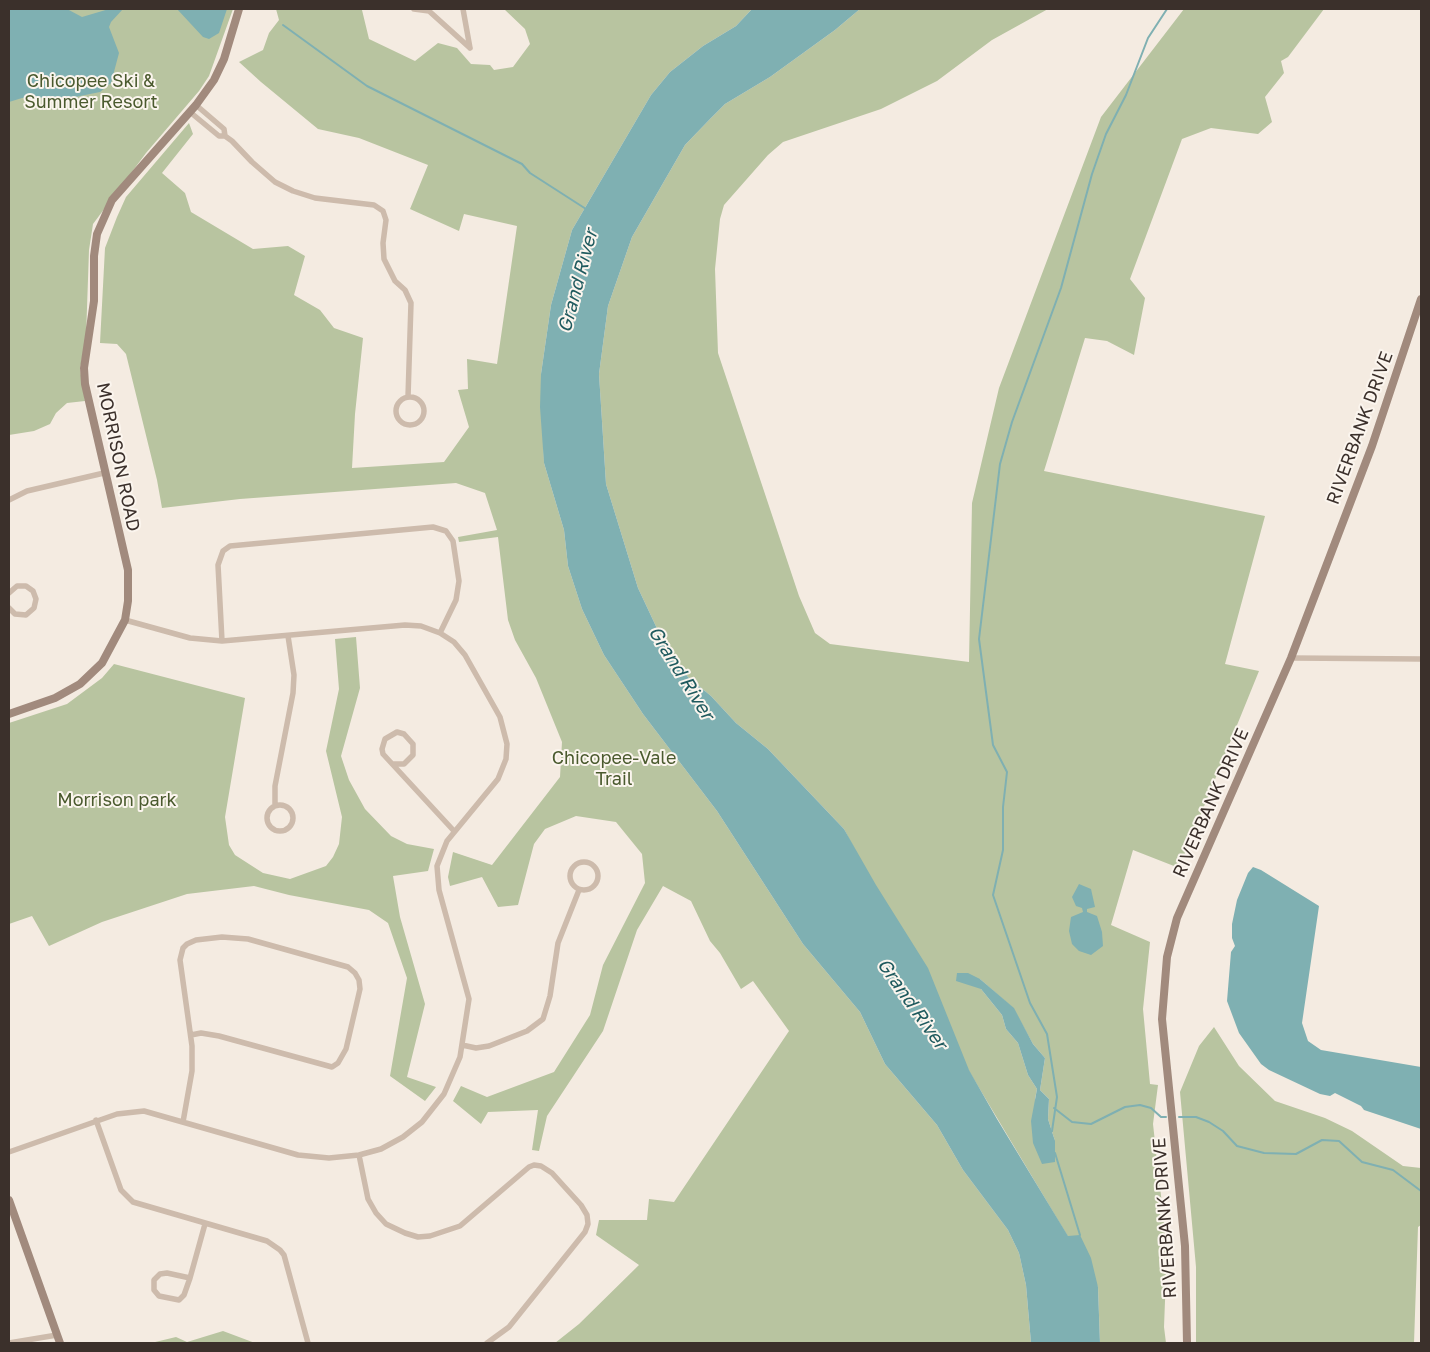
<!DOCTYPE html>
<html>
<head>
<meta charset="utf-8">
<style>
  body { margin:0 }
  #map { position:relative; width:1430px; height:1352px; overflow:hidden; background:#f4ebe1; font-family:"Golos Text",sans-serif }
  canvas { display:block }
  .frame { position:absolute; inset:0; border:10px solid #3b302b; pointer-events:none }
</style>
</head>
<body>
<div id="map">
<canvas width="1430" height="1352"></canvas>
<div class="frame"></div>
</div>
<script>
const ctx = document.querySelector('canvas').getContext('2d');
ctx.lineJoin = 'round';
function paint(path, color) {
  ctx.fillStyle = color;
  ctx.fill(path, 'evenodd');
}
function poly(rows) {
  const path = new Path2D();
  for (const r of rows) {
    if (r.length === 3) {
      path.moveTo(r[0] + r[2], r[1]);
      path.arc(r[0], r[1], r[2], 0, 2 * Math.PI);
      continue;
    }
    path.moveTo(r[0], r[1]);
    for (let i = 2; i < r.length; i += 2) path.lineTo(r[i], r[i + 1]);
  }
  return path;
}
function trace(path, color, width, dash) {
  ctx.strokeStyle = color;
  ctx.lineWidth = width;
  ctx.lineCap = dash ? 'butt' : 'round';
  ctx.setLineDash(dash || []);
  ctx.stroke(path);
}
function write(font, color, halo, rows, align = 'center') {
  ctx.font = font + ' "Golos Text",sans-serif';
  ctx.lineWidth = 4;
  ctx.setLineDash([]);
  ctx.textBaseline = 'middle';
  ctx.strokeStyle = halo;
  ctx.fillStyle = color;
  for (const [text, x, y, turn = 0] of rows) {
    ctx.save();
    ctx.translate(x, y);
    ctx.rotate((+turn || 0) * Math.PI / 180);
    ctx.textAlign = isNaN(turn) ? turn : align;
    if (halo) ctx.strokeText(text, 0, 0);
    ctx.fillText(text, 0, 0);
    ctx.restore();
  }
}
const green = poly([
  [9,9,233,9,209,76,199,91,146,153,93,224,89,250,86,337,80,369,85,401,67,403,56,413,50,424,34,431,9,435],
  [276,9,362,10,369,39,415,61,438,43,457,48,471,64,490,65,494,70,513,67,530,44,525,29,504,9,752,9,736,26,703,46,670,72,651,95,572,230,551,305,541,374,544,463,564,530,568,566,582,609,604,655,643,714,717,811,803,944,860,1012,885,1064,937,1125,963,1170,1008,1230,1019,1253,1026,1285,1031,1343,555,1343,579,1324,639,1265,596,1235,599,1220,647,1220,649,1199,674,1202,789,1031,753,981,741,989,720,953,710,941,691,901,663,886,637,930,603,1031,547,1116,539,1151,532,1150,538,1110,488,1112,481,1124,453,1101,461,1086,487,1097,554,1072,590,1015,603,965,645,883,642,854,616,822,576,816,545,829,534,844,518,905,498,907,482,877,450,886,448,877,453,852,492,865,560,777,562,742,536,678,515,640,508,620,498,537,459,542,458,537,497,530,485,493,456,483,240,499,162,508,157,480,126,354,117,344,100,343,105,248,117,217,126,197,189,123,193,134,162,173,185,193,191,212,253,249,288,246,305,256,294,295,320,310,334,328,363,338,355,414,352,468,444,462,469,427,458,390,468,389,467,359,497,364,517,226,464,214,459,231,410,209,428,165,359,138,318,129,261,82,239,62,263,50,269,33,279,20],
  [860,9,1048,9,992,40,937,81,881,109,783,142,768,155,724,205,720,219,715,269,718,353,799,596,815,633,830,644,969,662,972,503,999,388,1101,117,1184,9,1324,9,1288,57,1281,61,1284,73,1265,97,1272,122,1258,134,1211,128,1182,139,1130,279,1145,298,1134,355,1107,341,1085,338,1044,471,1265,516,1225,664,1259,671,1179,868,1133,850,1111,925,1150,942,1143,1009,1150,1084,1158,1085,1153,1124,1167,1249,1164,1327,1166,1343,1100,1343,1098,1287,969,1071,844,829,768,749,736,723,711,696,688,677,669,654,638,588,606,484,599,374,608,306,632,237,685,145,711,118,725,104,770,77,835,30],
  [980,979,1013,1008,1033,1044,1045,1058,1040,1090,1049,1099,1048,1119,1055,1141,1035,1099,1037,1089,1028,1075,1018,1043,1006,1029,1002,1015,981,989],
  [356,637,360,688,341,756,349,780,365,809,391,836,407,844,434,849,428,871,393,876,400,917,425,1004,407,1077,436,1087,425,1101,390,1076,407,978,388,923,369,910,289,895,254,886,187,894,102,922,49,946,32,916,9,924,9,723,67,704,102,678,114,664,245,698,225,817,229,845,235,855,263,873,290,879,326,866,333,857,339,844,342,817,326,751,339,689,335,639],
  [1214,1027,1239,1066,1275,1101,1325,1118,1352,1131,1403,1166,1421,1168,1421,1225,1418,1227,1414,1343,1196,1343,1196,1267,1180,1092,1199,1046],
  [223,1331,255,1343,151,1343,176,1337,187,1342]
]);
const water = poly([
  [9,9,67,9,82,17,109,9,123,9,111,22,109,27,119,53,111,83,100,92,75,97,22,98,9,102],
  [177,9,227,9,219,33,209,39,203,37],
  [752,9,860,9,835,30,770,77,725,104,711,118,685,145,632,237,608,306,599,374,606,484,638,588,669,654,688,677,711,696,736,723,768,749,844,829,876,885,928,968,969,1070,997,1119,1068,1236,1080,1235,1091,1258,1098,1287,1100,1343,1031,1343,1026,1285,1019,1253,1008,1230,963,1170,937,1125,885,1064,860,1012,803,944,717,811,643,714,604,655,582,609,568,566,564,530,544,463,540,407,541,374,551,305,572,230,651,95,670,72,703,46,736,26],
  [1253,867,1261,870,1319,906,1302,1023,1308,1041,1321,1050,1421,1067,1421,1129,1364,1110,1361,1106,1335,1093,1330,1096,1320,1094,1269,1070,1261,1064,1239,1033,1227,1001,1231,952,1235,946,1232,938,1232,924,1237,900,1248,873],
  [1079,884,1091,889,1095,907,1087,909,1087,912,1097,916,1102,932,1103,946,1091,955,1079,951,1072,944,1069,931,1071,917,1083,912,1082,908,1076,906,1072,897],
  [957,973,968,973,980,979,1014,1008,1033,1044,1045,1058,1040,1090,1049,1099,1048,1119,1055,1141,1055,1162,1042,1164,1033,1143,1031,1121,1037,1089,1028,1075,1018,1043,1006,1029,1002,1015,981,989,956,981]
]);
const stream = poly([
  [283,25,367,86,522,164,530,173,586,209],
  [1054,1108,1072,1122,1091,1124,1125,1107,1140,1105,1151,1108,1161,1117,1166,1117],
  [1179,1117,1196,1117,1209,1122,1223,1131,1237,1146,1264,1153,1296,1154,1322,1140,1339,1141,1362,1162,1393,1170,1421,1191],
  [1052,1131,1057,1097,1047,1034,1030,1003,993,895,1003,850,1003,807,1007,772,993,745,979,639,1000,464,1012,422,1061,288,1092,174,1106,134,1126,95,1148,38,1167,9],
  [1055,1153,1080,1235]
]);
const street = poly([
  [414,9,429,11,470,48],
  [463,9,470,48],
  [196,105,224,129,225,136],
  [190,112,219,136,225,136,232,141,252,162,275,182,293,191,315,198,374,205,383,211,386,220,383,243,384,259,395,281,405,290,411,303,408,397],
  [410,411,14],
  [9,500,27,491,104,473],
  [9,593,17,586,26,586,33,591,36,599,34,608,26,615,15,614,9,608],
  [222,641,218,565,223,551,230,546,433,527,446,531,453,541,459,581,456,600,440,633],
  [1291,658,1421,659],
  [393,764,404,764,413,755,413,744,404,734,397,732,385,739,382,749,383,754,454,831],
  [280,818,13],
  [275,806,275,786,293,693,294,675,288,636],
  [584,876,14],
  [462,1045,476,1048,489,1046,527,1031,543,1019,550,996,558,943,579,890],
  [96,1120,121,1190,133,1202,267,1241,280,1250,284,1255,308,1343],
  [183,1122,192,1071,192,1046,180,960,183,948,187,944,196,940,222,937,248,939,348,967,355,973,359,980,360,989,346,1049,338,1063,332,1067,219,1036,201,1033,191,1035],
  [9,1152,117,1114,144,1111,298,1155,329,1158,359,1155,381,1149,403,1137,422,1122,444,1094,460,1057,469,999,439,890,437,866,447,841,498,779,506,759,507,744,500,717,465,655,454,642,440,633,421,626,405,625,222,641,190,638,125,620],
  [359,1155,368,1199,376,1213,386,1224,405,1233,418,1237,430,1236,460,1226,529,1167,534,1165,541,1166,552,1173,581,1205,587,1215,588,1224,585,1232,509,1327,487,1343],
  [167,1273,190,1278,184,1295,179,1300,159,1296,154,1290,154,1280,160,1274,167,1273],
  [190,1278,205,1224],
  [9,1343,57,1335]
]);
const secondary = poly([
  [9,714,55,698,80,684,102,663,125,620,128,601,128,570,85,384,84,368,94,301,94,256,97,234,112,200,196,105,214,80,224,59,239,9],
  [9,1200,60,1343],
  [1187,1343,1185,1246,1162,1019,1167,957,1177,918,1291,658,1372,446,1421,299]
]);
const parkNames = [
  ["Chicopee Ski &",91,81],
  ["Summer Resort",91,102],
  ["Chicopee-Vale",614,758],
  ["Trail",614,779],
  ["Morrison park",117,800]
];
const streetNames = [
  ["RIVERBANK DRIVE",1360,428,-70],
  ["MORRISON ROAD",118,457,78],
  ["RIVERBANK DRIVE",1211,803,-66],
  ["RIVERBANK DRIVE",1165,1218,-94]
];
const waterNames = [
  ["Grand River",578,281,-75],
  ["Grand River",681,673,58],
  ["Grand River",912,1004,55]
];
paint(green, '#b8c4a0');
paint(water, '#7fb0b2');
trace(stream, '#7fb0b2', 2);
trace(street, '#cdbbac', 5.5);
trace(secondary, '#a18a7d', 8);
write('18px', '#4a5a2e', '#fbf5ee', parkNames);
write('18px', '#3b302b', '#fbf5ee', streetNames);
write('italic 19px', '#1f5a5e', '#fbf5ee', waterNames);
</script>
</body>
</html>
